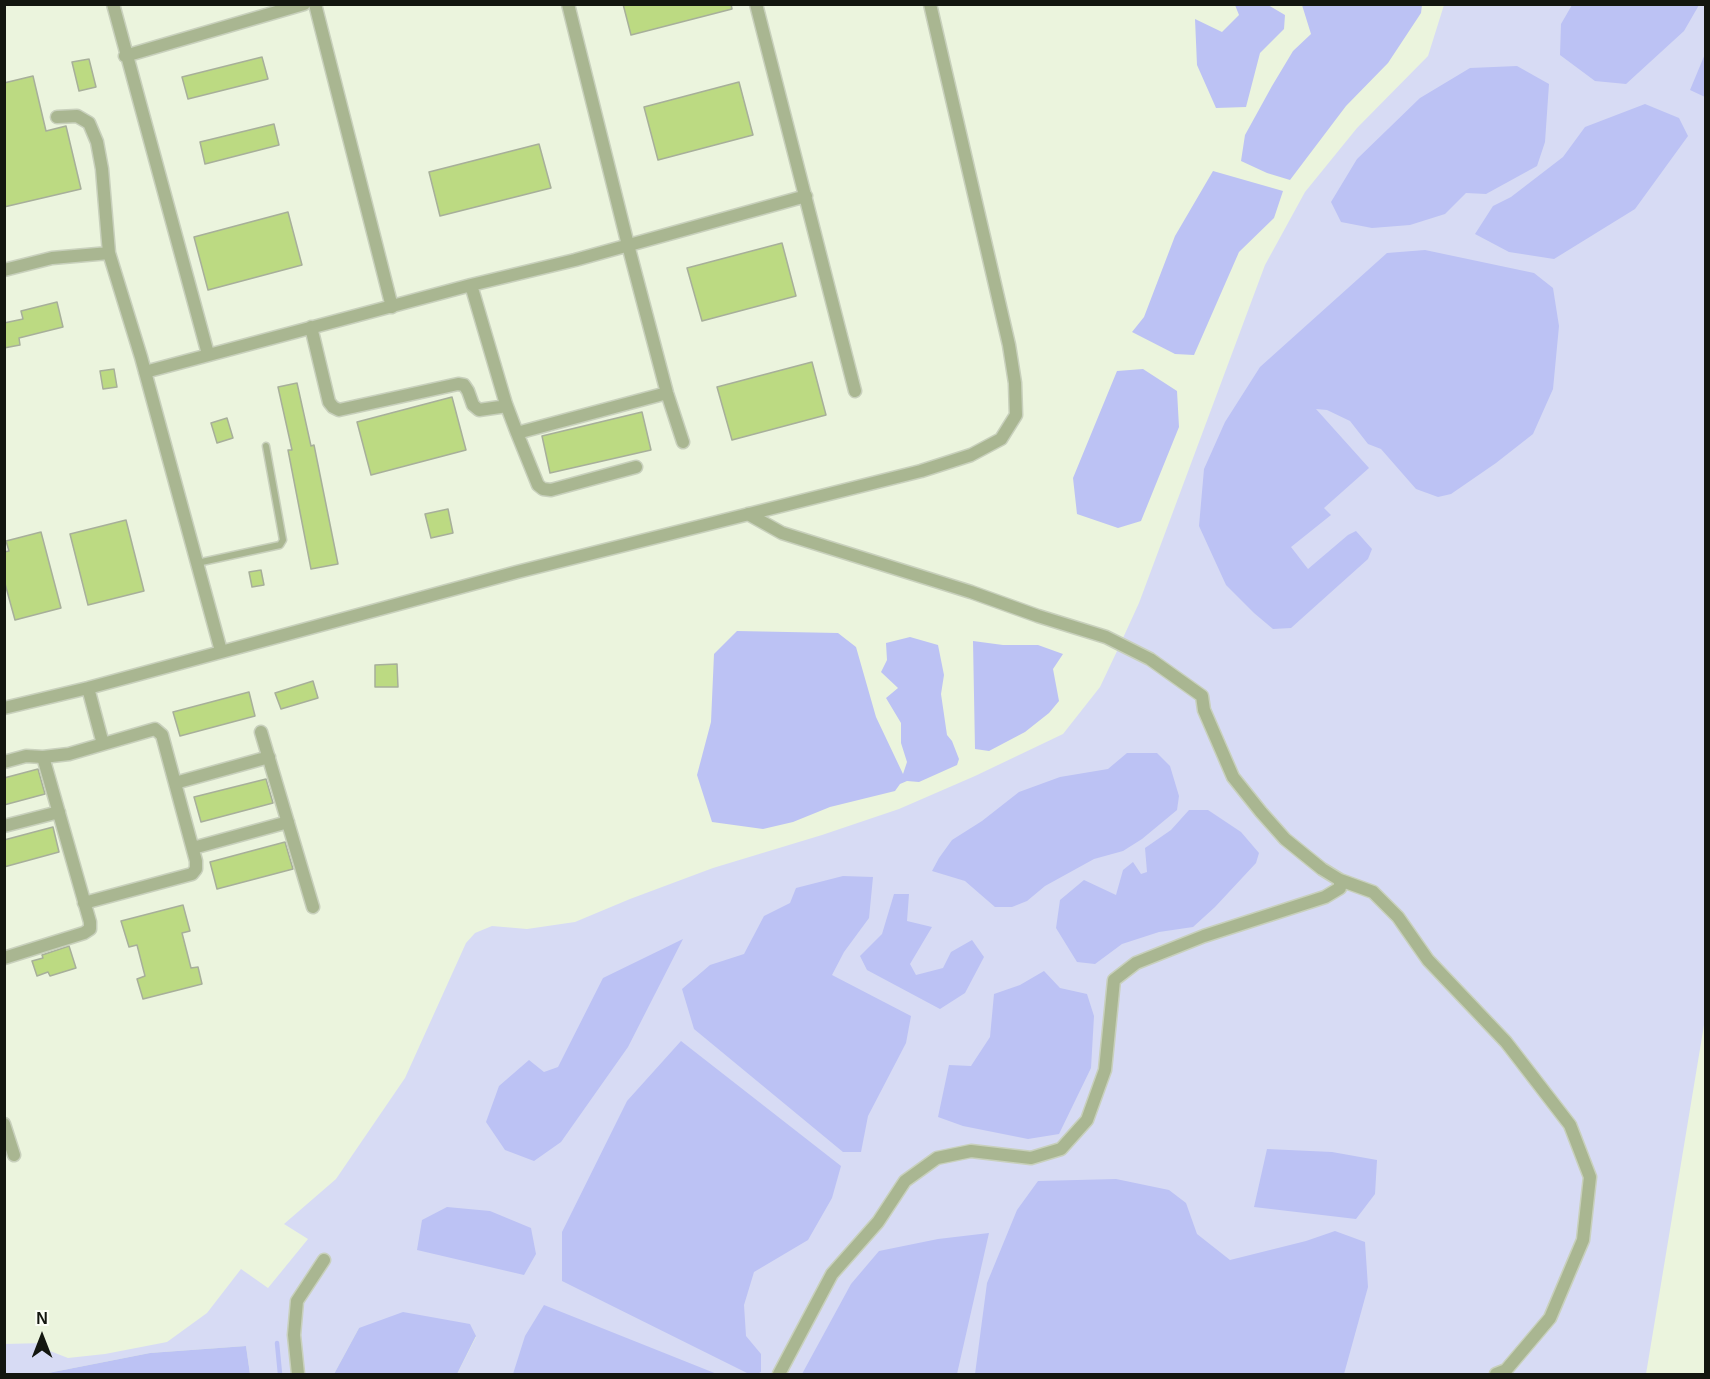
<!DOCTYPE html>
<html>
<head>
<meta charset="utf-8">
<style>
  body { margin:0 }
  #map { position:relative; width:1710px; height:1379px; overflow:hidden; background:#ebf4dd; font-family:Helvetica,sans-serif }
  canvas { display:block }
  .frame { position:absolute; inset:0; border:6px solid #13160f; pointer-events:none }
  .north { position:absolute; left:12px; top:1307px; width:60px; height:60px; -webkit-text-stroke:4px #fbfef5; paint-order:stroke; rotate:0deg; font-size:16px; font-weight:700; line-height:24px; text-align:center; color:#13160f }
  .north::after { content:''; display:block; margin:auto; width:21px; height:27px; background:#13160f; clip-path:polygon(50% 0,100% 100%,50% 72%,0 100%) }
</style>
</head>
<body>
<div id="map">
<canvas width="1710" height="1379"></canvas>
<div class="frame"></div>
<div class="north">N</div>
</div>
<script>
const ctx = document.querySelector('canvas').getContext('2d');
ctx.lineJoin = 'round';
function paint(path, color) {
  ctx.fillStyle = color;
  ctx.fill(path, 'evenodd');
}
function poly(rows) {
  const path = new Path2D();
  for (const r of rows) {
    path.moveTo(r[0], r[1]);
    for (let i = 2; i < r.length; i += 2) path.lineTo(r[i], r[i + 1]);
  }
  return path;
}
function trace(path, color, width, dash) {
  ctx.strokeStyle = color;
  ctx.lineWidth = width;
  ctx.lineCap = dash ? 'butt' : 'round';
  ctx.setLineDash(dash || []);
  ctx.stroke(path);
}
const green = poly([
  [1444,5,1705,5,1705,1019,1646,1374,785,1374,837,1277,883,1225,910,1185,940,1163,971,1156,1032,1164,1064,1154,1091,1122,1119,983,1139,967,1209,940,1328,902,1345,892,1346,889,1326,865,1289,834,1238,774,1209,708,1207,692,1154,654,1123,638,1139,603,1265,265,1305,192,1357,128,1428,56],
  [1118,649,1147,664,1197,699,1198,710,1228,780,1334,883,1334,885,1322,892,1205,929,1133,958,1108,977,1100,1068,1082,1116,1058,1144,1030,1153,971,1145,935,1153,827,1271,803,1313,790,1345,773,1374,457,1374,476,1337,359,1328,334,1374,304,1374,302,1355,291,1350,293,1374,250,1374,246,1346,150,1353,43,1374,5,1374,4,1344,46,1343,50,1351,68,1358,105,1354,167,1342,207,1313,241,1269,268,1288,308,1239,284,1224,336,1179,405,1078,466,943,475,933,492,926,527,929,575,922,630,899,713,868,822,835,899,809,975,776,1063,734,1100,687]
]);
const water = poly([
  [1235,5,1268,5,1285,15,1284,29,1260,53,1246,107,1216,108,1197,65,1195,19,1222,32,1239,15],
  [1302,5,1422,5,1421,13,1388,63,1346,106,1290,180,1267,173,1241,161,1245,135,1272,86,1293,51,1311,34],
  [1572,5,1572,4,1699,5,1684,31,1626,84,1595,81,1560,55,1561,24],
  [1705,54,1705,97,1690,90],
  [1517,66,1549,84,1545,142,1537,166,1486,194,1466,193,1445,214,1410,225,1372,228,1341,222,1331,202,1357,159,1420,98,1470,68],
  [1645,104,1679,118,1688,136,1635,209,1554,259,1509,252,1475,234,1493,206,1511,197,1563,157,1585,127],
  [1213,171,1283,191,1274,218,1239,252,1194,355,1175,354,1132,332,1144,317,1175,236],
  [1425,250,1534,273,1553,288,1559,326,1553,389,1533,434,1496,463,1451,494,1438,497,1416,489,1381,449,1368,444,1350,421,1327,410,1316,409,1369,468,1324,508,1331,515,1291,547,1308,569,1348,535,1356,531,1372,549,1368,559,1291,628,1273,629,1254,613,1226,585,1199,526,1204,469,1225,422,1260,367,1387,253],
  [1143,369,1177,391,1179,427,1141,521,1118,528,1077,514,1073,478,1117,371],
  [737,631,838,633,856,647,876,717,903,774,907,762,901,743,901,723,886,698,898,688,881,672,887,660,886,643,910,637,938,645,944,675,941,694,947,735,952,741,959,759,957,765,919,782,907,781,900,784,895,791,830,807,793,822,763,829,712,822,697,775,711,722,714,654],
  [973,641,1003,645,1038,645,1063,654,1053,669,1059,701,1049,713,1025,732,989,751,975,749],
  [1127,753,1157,753,1170,766,1179,796,1177,810,1142,839,1123,851,1094,859,1045,886,1027,901,1012,907,995,907,965,881,932,871,939,858,952,840,982,821,1019,792,1060,777,1108,769],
  [1189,810,1208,810,1241,832,1259,853,1256,863,1215,907,1193,927,1159,932,1122,944,1095,964,1077,962,1056,928,1060,900,1084,880,1116,895,1123,870,1133,862,1141,874,1147,872,1145,848,1171,830],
  [843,876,873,877,869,918,844,952,832,975,911,1016,906,1043,868,1116,861,1152,843,1152,694,1029,682,989,710,965,744,954,764,916,790,903,796,888],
  [894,894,909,894,907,921,932,927,910,964,916,975,943,968,951,952,972,940,984,957,965,993,940,1009,867,970,860,956,882,934],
  [683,939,628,1047,561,1142,534,1161,505,1150,486,1122,499,1086,529,1060,544,1072,558,1067,603,978],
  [1044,971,1060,988,1087,994,1094,1016,1091,1068,1059,1134,1028,1139,963,1126,938,1117,949,1065,971,1066,990,1037,994,994,1020,985],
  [681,1041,841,1166,832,1198,808,1240,754,1272,744,1305,746,1336,761,1354,761,1372,757,1374,749,1374,562,1281,562,1232,627,1101],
  [1267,1149,1332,1152,1377,1160,1375,1194,1356,1219,1254,1207],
  [1116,1179,1169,1190,1186,1203,1197,1234,1230,1260,1306,1241,1335,1231,1365,1242,1368,1287,1344,1374,975,1374,987,1283,1017,1210,1038,1181],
  [447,1207,490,1211,531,1228,536,1254,524,1275,417,1250,422,1220],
  [989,1233,957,1374,802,1374,851,1284,879,1251,938,1239],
  [544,1305,717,1374,513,1374,525,1336],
  [403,1312,470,1324,476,1336,457,1374,334,1374,359,1328],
  [246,1346,250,1374,43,1374,150,1353]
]);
const stream = poly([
  [277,1343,280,1374]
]);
const building = poly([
  [623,4,731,4,732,9,631,35,623,4],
  [262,57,268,79,188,99,182,77,262,57],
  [89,59,96,87,79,91,72,62,89,59],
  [33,76,46,131,66,126,81,189,4,207,4,83,33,76],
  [739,82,753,135,658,160,644,107,739,82],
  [274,124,279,145,205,164,200,142,274,124],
  [539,144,551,188,440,216,429,172,539,144],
  [288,212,302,265,208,290,194,237,288,212],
  [782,243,796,296,702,321,687,268,782,243],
  [57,302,63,327,19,338,20,345,4,348,4,323,23,319,21,311,57,302],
  [812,362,826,415,732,440,717,387,812,362],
  [114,369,117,387,103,389,100,371,114,369],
  [297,383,311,446,314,445,338,564,311,569,288,450,292,450,278,387,297,383],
  [452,397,466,450,371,475,357,422,452,397],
  [642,412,651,450,550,473,542,436,642,412],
  [227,418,233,438,217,443,211,423,227,418],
  [448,509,453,533,431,538,425,514,448,509],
  [126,520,144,591,88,605,70,534,126,520],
  [41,532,61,608,15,620,4,580,4,552,9,551,6,541,41,532],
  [261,570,264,585,252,587,249,572,261,570],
  [397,664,398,687,375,687,375,665,397,664],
  [313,681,318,698,281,709,275,693,313,681],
  [249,692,255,716,180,736,173,712,249,692],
  [38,769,45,794,4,805,4,778,38,769],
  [266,779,273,803,201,822,194,797,266,779],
  [53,827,59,852,4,867,4,840,53,827],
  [285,842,293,869,217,889,210,862,285,842],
  [183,905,190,931,182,933,191,968,198,967,202,984,143,999,137,979,145,976,137,945,129,947,121,921,183,905],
  [69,946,76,968,50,976,48,972,37,976,32,961,43,958,42,955,69,946]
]);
const service = poly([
  [197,563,280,545,283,540,266,446]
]);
const minor = poly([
  [113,4,208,354],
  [315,4,392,307],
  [568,4,628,245,667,393,683,442],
  [756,4,855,391],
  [125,56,304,4],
  [57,117,77,116,89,123,97,142,102,169,109,253,141,357,221,651],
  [4,270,52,258,109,253],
  [471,285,506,404,517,433,667,393],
  [311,327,329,402,333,407,339,410,458,384,464,385,468,391,473,405,479,410,507,406],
  [145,372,471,285,575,260,806,196],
  [517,433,538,485,543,489,551,490,636,467],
  [748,514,782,533,971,592,1038,616,1106,637,1150,659,1202,696,1204,710,1233,777,1261,812,1285,839,1322,869,1340,880,1340,888,1325,897,1204,936,1136,963,1114,980,1105,1070,1087,1120,1061,1149,1031,1158,971,1151,937,1158,905,1181,878,1222,832,1274,779,1374],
  [88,688,103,744],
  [4,708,88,688,517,572,921,471,971,455,1001,439,1016,415,1015,383,1009,345,930,4],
  [261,732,313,907],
  [4,762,26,756,43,757],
  [175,783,269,757],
  [4,826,59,812],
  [193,848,288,822],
  [1340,880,1373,892,1398,917,1428,960,1506,1042,1570,1125,1590,1177,1583,1240,1550,1318,1506,1370,1496,1374],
  [4,958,84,933,90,929,90,922,43,757,69,754,155,729,162,735,196,861,196,869,192,874,84,903],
  [4,1124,14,1155],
  [298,1374,294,1335,297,1301,324,1260]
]);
paint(green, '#d7dbf4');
paint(water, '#bcc2f4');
trace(stream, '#bcc2f4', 4.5);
paint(building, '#bcda82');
trace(building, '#a7af9a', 1.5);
trace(service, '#c8d0bc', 9);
trace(minor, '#c8d0bc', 15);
trace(service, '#a9b691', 6);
trace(minor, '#a9b691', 12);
</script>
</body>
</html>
